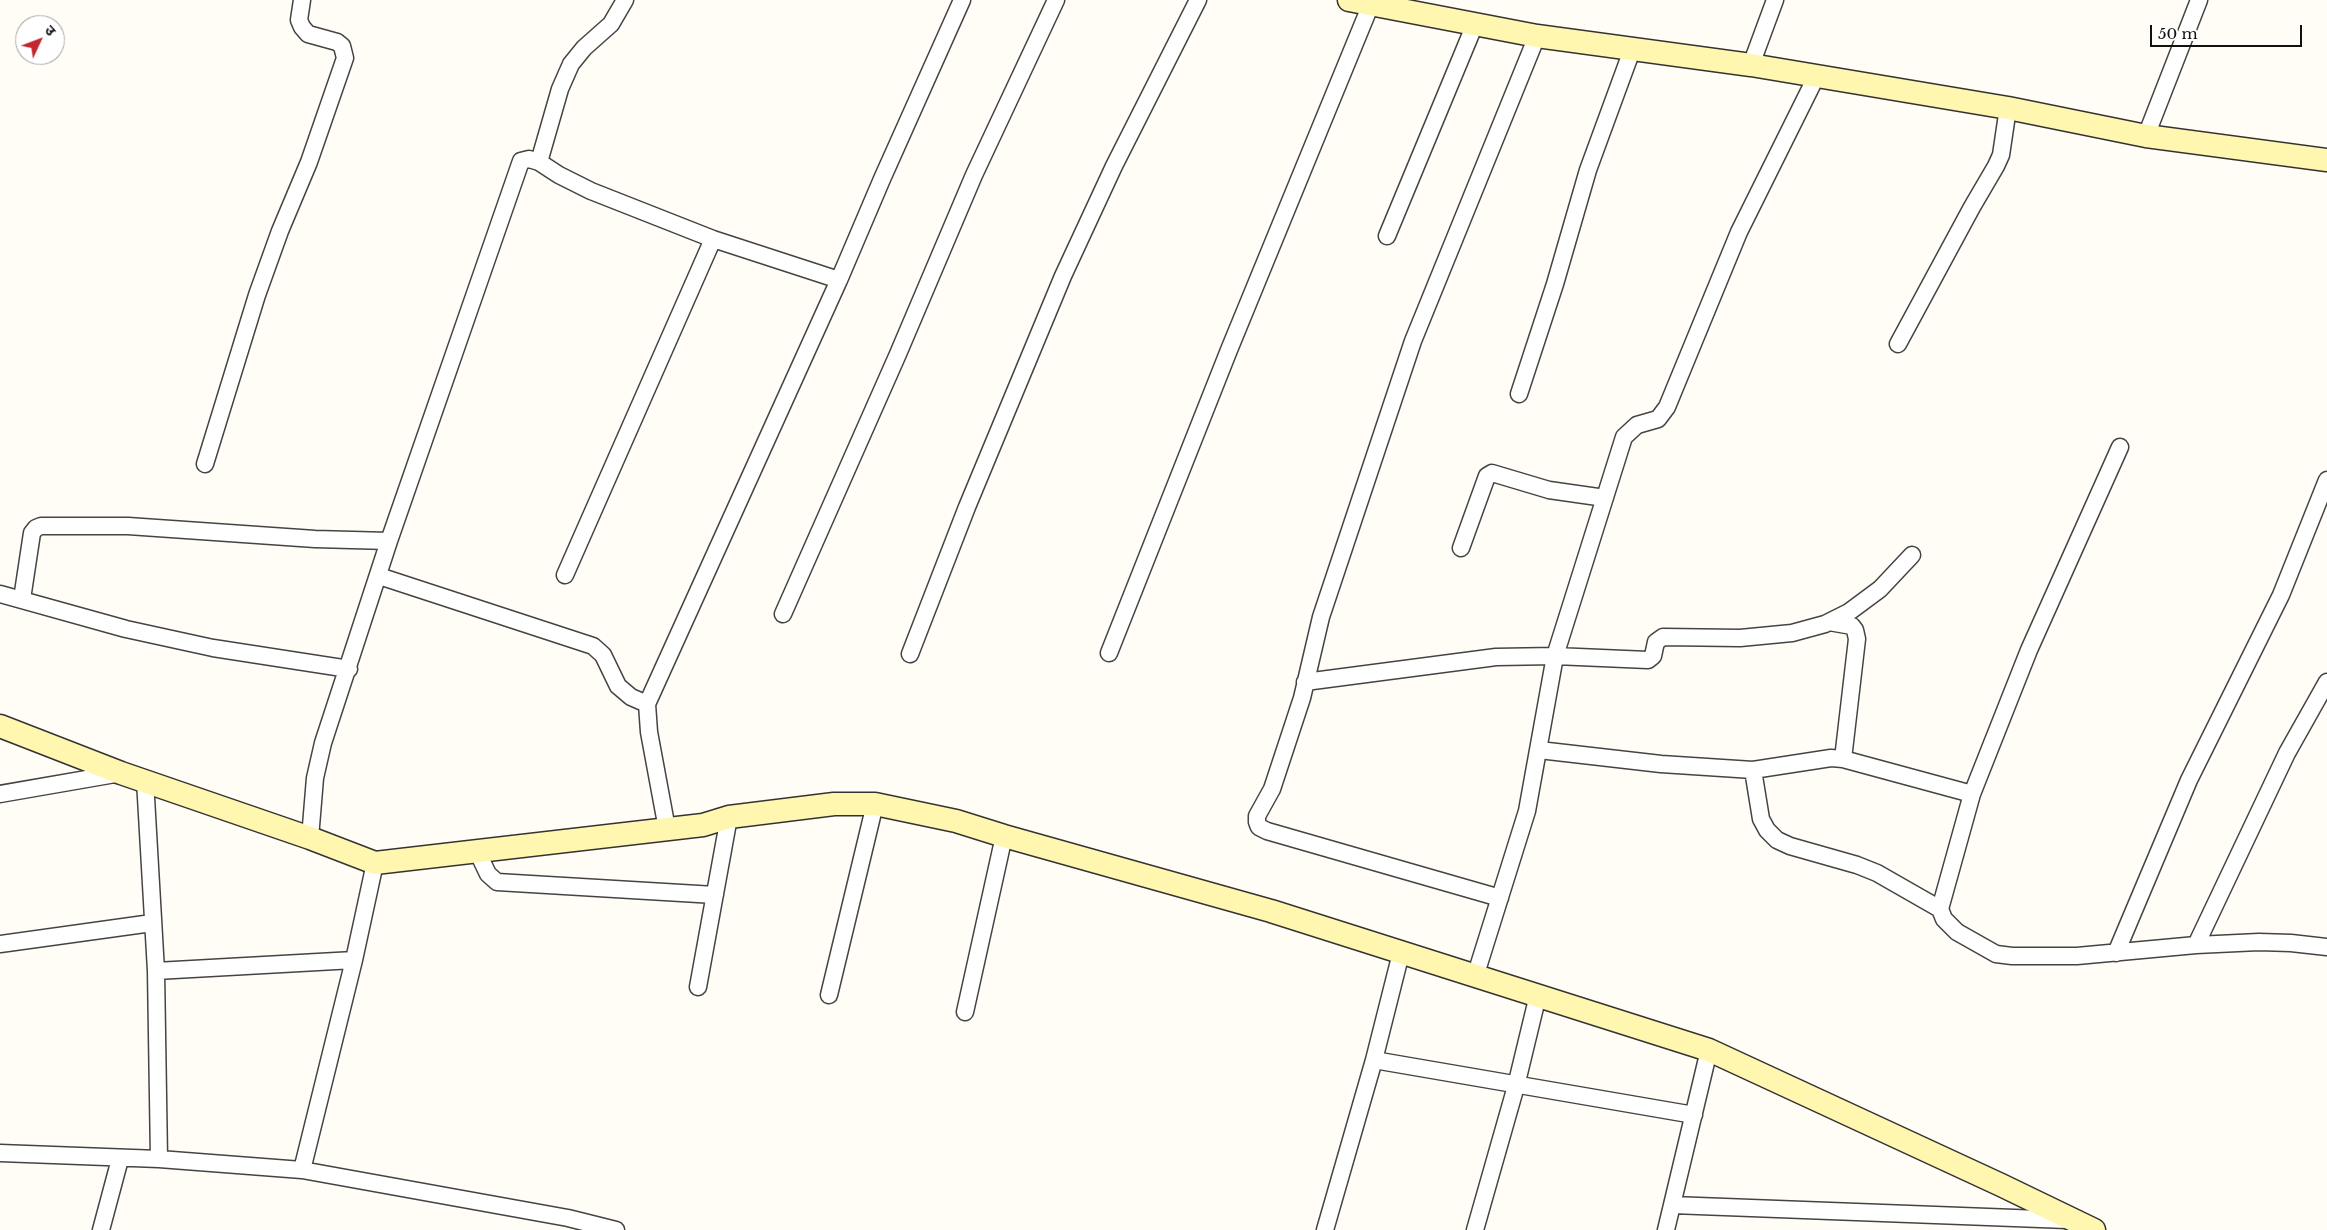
<!DOCTYPE html>
<html>
<head>
<meta charset="utf-8">
<style>
  body { margin:0 }
  #map { position:relative; width:2327px; height:1230px; overflow:hidden; background:#fffdf5; font-family:"Libre Baskerville","Noto Sans Devanagari",serif }
  canvas { display:block }
  .north { position:absolute; left:15px; top:15px; width:50px; height:50px; box-sizing:border-box; background:#fff; border:1px solid #a0a0a0; border-radius:50%; rotate:47deg; font-size:14px; font-weight:700; line-height:20px; text-align:center; color:#111 }
  .north::after { content:''; display:block; margin:auto; width:18px; height:22px; background:#c4262e; clip-path:polygon(50% 0,100% 100%,50% 72%,0 100%) }
  .scale { position:absolute; left:2150px; top:25px; width:152px; height:22px; box-sizing:border-box; border:2px solid #111; border-top:0; padding-left:6px; font-size:15px; line-height:18px; white-space:nowrap; color:#111; -webkit-text-stroke:4px #fff; paint-order:stroke }
</style>
</head>
<body>
<div id="map">
<canvas width="2327" height="1230"></canvas>
<div class="north">उ</div>
<div class="scale">50 m</div>
</div>
<script>
const ctx = document.querySelector('canvas').getContext('2d');
ctx.lineJoin = 'round';
function poly(rows) {
  const path = new Path2D();
  for (const r of rows) {
    path.moveTo(r[0], r[1]);
    for (let i = 2; i < r.length; i += 2) path.lineTo(r[i], r[i + 1]);
  }
  return path;
}
function trace(path, color, width, dash) {
  ctx.strokeStyle = color;
  ctx.lineWidth = width;
  ctx.lineCap = dash ? 'butt' : 'round';
  ctx.setLineDash(dash || []);
  ctx.stroke(path);
}
const street = poly([
  [1751,65,1775,0],
  [2146,136,2199,0],
  [539,162,560,89,571,64,584,48,611,24,625,0],
  [1387,236,1475,24],
  [1898,344,1972,207,1996,166,2001,155,2008,108],
  [1519,394,1555,284,1588,170,1632,50],
  [205,464,257,295,280,231,309,162,345,58,342,46,337,42,308,34,302,27,299,20,302,0],
  [1461,548,1487,476,1492,473,1549,490,1605,498],
  [565,575,713,239],
  [379,576,593,646,603,655,618,686,631,697,647,704],
  [0,594,126,629,213,648,349,669],
  [22,599,32,533,36,528,41,526,128,526,315,539,389,541],
  [783,614,898,354,974,175,1056,0],
  [1829,622,1852,626,1855,630,1857,639,1843,759],
  [1109,653,1229,350,1371,4],
  [910,654,967,507,1063,276,1114,166,1198,0],
  [1305,682,1496,657,1555,656,1648,660,1653,656,1656,642,1663,637,1740,638,1792,633,1825,624,1849,612,1880,589,1912,555],
  [1539,750,1661,764,1753,770,1831,758,1843,759,1972,794,1940,909,1944,919,1957,932,1996,954,2012,956,2077,956,2196,945,2259,942,2291,943,2327,947],
  [1753,770,1761,819,1767,830,1777,840,1790,846,1857,865,1877,873,1940,909],
  [145,780,156,971,159,1159],
  [0,794,121,773],
  [1972,794,2029,650,2120,447],
  [667,829,649,732,647,704,839,280,882,179,962,0],
  [310,838,315,778,323,743,389,541,521,161,529,159,539,162,559,175,591,191,713,239,839,280],
  [477,851,488,874,497,882,715,895],
  [375,863,354,960,302,1170,568,1218,616,1230],
  [1500,898,1267,831,1259,827,1257,822,1257,816,1272,789,1302,698,1321,617,1413,341,1537,36],
  [0,944,152,923],
  [2196,945,2287,753,2327,682],
  [2116,953,2189,780,2281,595,2327,480],
  [156,971,354,960],
  [1475,977,1527,811,1555,656,1624,437,1637,425,1658,419,1667,407,1739,232,1817,75],
  [698,987,729,817],
  [829,995,875,804],
  [965,1012,1004,836],
  [1374,1060,1694,1115],
  [0,1153,159,1159,302,1170],
  [1672,1205,2067,1220],
  [101,1230,120,1159],
  [1325,1230,1374,1060,1401,953],
  [1475,1230,1516,1086,1538,995],
  [1666,1230,1709,1050]
]);
const secondary = poly([
  [1349,0,1537,36,1751,65,2008,108,2146,136,2327,160],
  [0,726,121,773,310,838,375,863,703,825,729,817,834,804,875,804,956,821,1004,836,1271,911,1709,1050,2001,1185,2094,1230]
]);
trace(street, '#444', 19);
trace(secondary, '#333', 25);
trace(street, '#fff', 16);
trace(secondary, '#fff6b0', 22);
</script>
</body>
</html>
